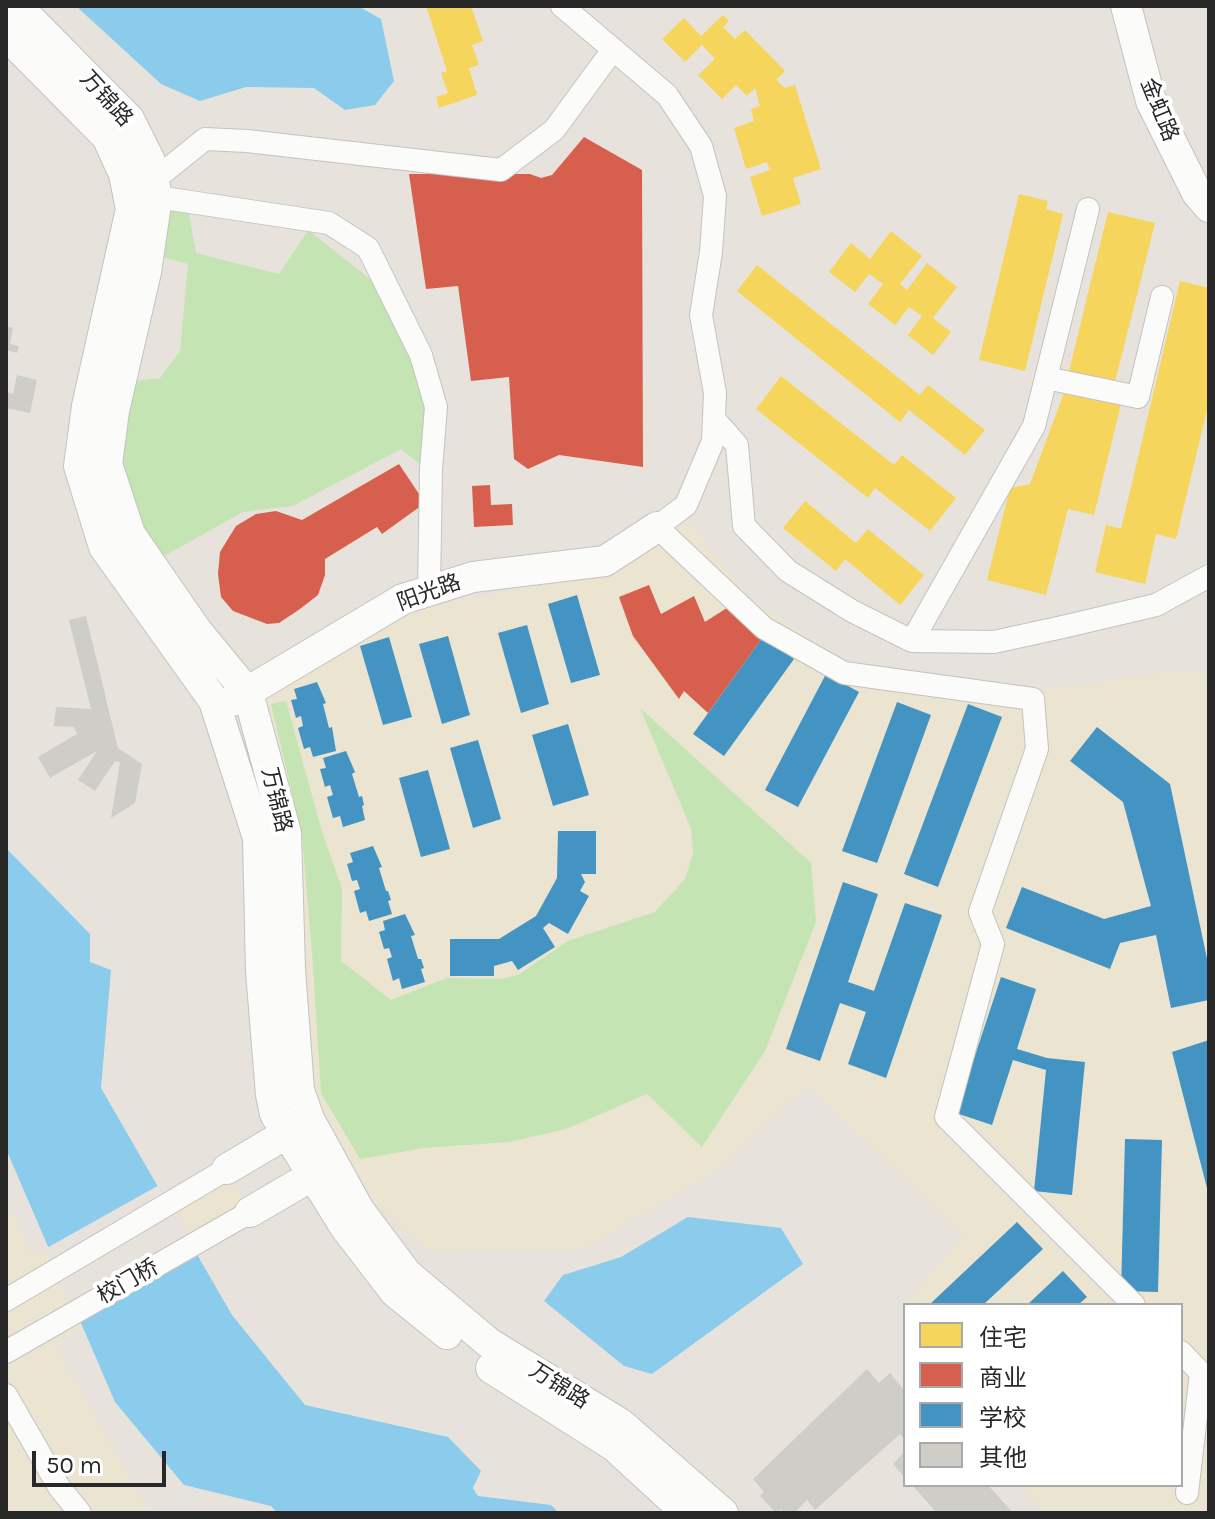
<!DOCTYPE html>
<html>
<head>
<meta charset="utf-8">
<style>
  body { margin:0 }
  #map { position:relative; width:1215px; height:1519px; overflow:hidden; background:#e7e3dc; font-family:Karla,"Noto Sans SC",sans-serif }
  canvas { display:block }
  .frame { position:absolute; inset:0; border:8px solid #282828; pointer-events:none }
  .legend { position:absolute; left:903px; top:1303px; width:280px; height:184px; box-sizing:border-box; background:#fff; border:2px solid #a9a9a9; margin:0; padding:10px 14px; list-style:none; font-size:24px; color:#282828 }
  .legend li { display:flex; align-items:center; gap:16px; height:40px }
  .legend b { width:40px; border:2px solid #a9a9a9 }
  .scale { position:absolute; left:32px; top:1451px; width:134px; height:36px; box-sizing:border-box; border:4px solid #282828; border-top:0; padding-left:10px; font-size:24px; line-height:28px; white-space:nowrap; color:#282828; -webkit-text-stroke:6px #fff; paint-order:stroke }
</style>
</head>
<body>
<div id="map">
<canvas width="1215" height="1519"></canvas>
<div class="frame"></div>
<ul class="legend">
<li><b style="height:22px;background:#f6d55c"></b>住宅</li>
<li><b style="height:22px;background:#d6604d"></b>商业</li>
<li><b style="height:22px;background:#4393c3"></b>学校</li>
<li><b style="height:22px;background:#cfcdc8"></b>其他</li>
</ul>
<div class="scale">50 m</div>
</div>
<script>
const ctx = document.querySelector('canvas').getContext('2d');
ctx.lineJoin = 'round';
function paint(path, color) {
  ctx.fillStyle = color;
  ctx.fill(path, 'evenodd');
}
function poly(rows) {
  const path = new Path2D();
  for (const r of rows) {
    path.moveTo(r[0], r[1]);
    for (let i = 2; i < r.length; i += 2) path.lineTo(r[i], r[i + 1]);
  }
  return path;
}
function trace(path, color, width, dash) {
  ctx.strokeStyle = color;
  ctx.lineWidth = width;
  ctx.lineCap = dash ? 'butt' : 'round';
  ctx.setLineDash(dash || []);
  ctx.stroke(path);
}
function write(font, color, halo, rows, align = 'center') {
  ctx.font = font + ' Karla,"Noto Sans SC",sans-serif';
  ctx.lineWidth = 8;
  ctx.setLineDash([]);
  ctx.textBaseline = 'middle';
  ctx.strokeStyle = halo;
  ctx.fillStyle = color;
  for (const [text, x, y, turn = 0] of rows) {
    ctx.save();
    ctx.translate(x, y);
    ctx.rotate((+turn || 0) * Math.PI / 180);
    ctx.textAlign = isNaN(turn) ? turn : align;
    if (halo) ctx.strokeText(text, 0, 0);
    ctx.fillText(text, 0, 0);
    ctx.restore();
  }
}
const education = poly([
  [686,518,749,596,842,661,1046,689,1184,670,1209,676,1209,1513,1044,1513,1021,1485,1181,1485,1181,1305,905,1305,963,1234,807,1085,715,1172,581,1250,428,1251,374,1202,314,1098,296,837,266,696,416,610,603,571],
  [227,1169,250,1212,56,1346,149,1513,6,1513,6,1200,31,1253]
]);
const green = poly([
  [163,203,188,209,196,253,279,274,308,230,384,290,414,360,426,406,422,466,401,449,293,506,243,512,155,561,112,462,127,382,160,378,180,351,188,264,156,255],
  [286,701,322,832,342,889,341,961,391,1000,447,978,501,979,518,975,568,941,655,912,685,879,693,854,691,828,640,708,811,863,816,922,765,1051,702,1147,647,1094,566,1129,509,1142,424,1148,360,1159,321,1093,313,966,302,835,271,704]
]);
const water = poly([
  [76,6,358,6,381,19,394,81,375,105,345,110,314,88,246,87,200,101,161,84],
  [6,848,90,934,90,962,111,970,101,1088,232,1315,305,1405,448,1437,481,1471,473,1488,478,1496,551,1505,559,1513,277,1513,271,1506,184,1485,115,1402,6,1149],
  [688,1217,781,1228,803,1264,652,1374,624,1366,544,1301,563,1275,621,1257]
]);
const pier = poly([
  [161,1184,201,1254,77,1324,45,1249]
]);
const homes = poly([
  [426,6,471,6,483,41,472,45,479,65,469,68,477,95,439,108,436,97,448,93,441,73,447,71],
  [723,15,729,21,723,27,735,39,745,30,785,71,776,80,785,88,795,85,821,169,793,178,801,204,762,216,750,177,770,170,767,162,746,169,734,128,754,121,751,109,760,106,755,88,747,96,736,85,722,99,698,75,715,59,702,45,685,62,662,39,684,18,701,36],
  [1019,194,1048,201,1046,209,1063,214,1025,371,979,360],
  [1108,212,1155,223,1114,386,1068,375],
  [891,231,922,256,900,284,907,290,927,263,957,287,933,318,951,332,933,355,908,335,922,316,909,307,895,325,868,304,883,284,869,274,855,292,829,272,851,243,870,259],
  [757,265,920,395,928,385,985,430,965,455,909,410,900,422,737,291],
  [1180,281,1209,288,1209,402,1176,539,1156,534,1145,584,1095,572,1106,525,1121,529],
  [781,376,894,465,902,455,956,498,930,531,875,488,868,498,756,409],
  [1065,390,1122,400,1094,515,1068,509,1046,595,987,580,1010,488,1030,484],
  [805,501,856,543,868,529,924,575,900,605,845,559,836,571,783,528]
]);
const shops = poly([
  [584,137,642,170,643,467,559,455,528,469,514,459,509,377,471,381,458,286,426,289,409,174,530,174,541,178,552,175],
  [399,464,425,503,382,534,377,527,325,559,325,575,318,595,300,609,279,623,267,624,233,611,221,597,218,574,220,552,236,526,256,514,276,511,302,520],
  [490,485,491,505,512,504,513,525,474,527,472,486],
  [649,585,661,614,694,596,705,622,733,604,763,637,708,713,684,691,679,699,633,636,619,597]
]);
const schools = poly([
  [577,595,600,675,571,683,548,604],
  [527,625,549,704,521,713,498,633],
  [448,636,470,715,442,724,419,644],
  [389,637,412,717,383,725,360,646],
  [763,637,794,659,724,756,693,734],
  [826,674,859,692,798,807,765,790],
  [317,682,326,703,323,704,329,728,332,727,336,751,313,757,310,747,304,749,298,728,303,726,301,716,296,718,291,700,297,699,294,689],
  [897,702,931,715,877,863,842,851],
  [968,704,1002,717,938,887,904,874],
  [568,724,589,795,553,806,532,735],
  [1097,727,1170,784,1209,968,1209,1000,1171,1008,1156,935,1120,943,1110,969,1006,928,1022,887,1104,919,1151,906,1123,802,1070,761],
  [478,740,501,819,473,828,450,748],
  [346,751,355,772,352,774,359,797,362,796,364,805,362,806,365,820,343,827,340,816,333,818,327,797,333,795,330,785,325,787,320,769,326,768,323,758],
  [428,770,450,849,421,857,399,778],
  [558,831,596,831,596,874,581,874,585,882,580,891,589,896,568,934,549,923,543,928,555,947,518,970,512,961,494,966,494,976,450,976,450,939,499,939,536,916,557,878],
  [373,846,382,867,379,868,386,891,388,891,391,900,388,901,392,914,369,921,366,911,360,913,354,891,360,889,357,880,352,881,347,864,353,862,350,853],
  [843,882,878,894,848,982,874,991,905,903,942,915,886,1078,848,1064,866,1012,840,1003,820,1061,786,1049],
  [405,914,415,935,411,936,418,959,421,959,424,968,421,969,425,982,402,989,399,978,393,981,387,959,392,957,389,948,384,949,379,932,385,930,383,921],
  [1001,977,1036,989,1017,1049,1047,1058,1085,1062,1072,1195,1034,1191,1046,1070,1013,1060,992,1125,956,1113],
  [1209,1040,1209,1192,1208,1192,1172,1052],
  [1125,1139,1162,1140,1158,1292,1121,1291],
  [1017,1222,1043,1249,983,1305,929,1305],
  [1063,1271,1087,1297,1078,1305,1027,1305]
]);
const building = poly([
  [6,326,13,328,10,344,19,346,17,353,6,350],
  [17,375,37,380,30,413,6,408,6,392,13,394],
  [86,616,118,748,142,764,135,803,111,818,120,762,115,761,95,791,78,780,97,751,50,778,38,757,77,734,74,727,54,726,56,707,91,709,69,620],
  [867,1369,879,1383,890,1373,905,1391,905,1440,900,1434,815,1510,807,1500,794,1513,784,1513,781,1509,776,1513,760,1496,764,1492,753,1479],
  [905,1451,905,1478,893,1464],
  [912,1485,988,1485,1013,1513,937,1513]
]);
const street = poly([
  [562,6,667,95,701,146,715,196,711,252,701,315,715,393,713,441,686,505,657,527,764,628,844,673,1033,699,1037,749,980,912,993,944,946,1117,1134,1305],
  [143,185,154,180,205,139,247,141,501,170,554,130,612,51],
  [157,197,329,223,368,248,421,355,436,407,431,469,429,591],
  [1046,378,1138,397,1162,297],
  [714,419,737,445,744,526,788,571,852,611,912,641,994,642,1067,626,1156,605,1209,576],
  [912,641,1034,426,1088,209],
  [6,1300,227,1169],
  [6,1352,250,1212],
  [1181,1352,1201,1373,1187,1493],
  [6,1395,59,1487,80,1513]
]);
const secondary = poly([
  [8,6,22,11,129,119,150,161,157,197,146,272,114,411,107,464,130,534,197,631,248,693,286,833,290,969,299,1090,309,1119,359,1210,407,1274,489,1343,621,1424,723,1513],
  [1126,6,1151,101,1197,193,1209,207],
  [6,35,107,137,124,174,131,209,87,406,79,466,104,547,214,701,258,838,261,971,271,1095,275,1114,345,1227,395,1292,447,1334],
  [232,701,403,599,473,577,605,561,657,527],
  [227,1169,301,1125],
  [250,1212,327,1167],
  [491,1368,614,1446,687,1513]
]);
const streetNames = [
  ["万锦路",106,99,48],
  ["金虹路",1159,110,68],
  ["阳光路",429,593,-20],
  ["万锦路",276,800,76],
  ["校门桥",128,1282,-30],
  ["万锦路",559,1386,32]
];
paint(education, '#ebe4d0');
paint(green, '#c4e4b3');
paint(water, '#8bcced');
paint(pier, '#e7e3dc');
paint(homes, '#f6d55c');
paint(shops, '#d6604d');
paint(schools, '#4393c3');
paint(building, '#cfcdc8');
trace(street, '#c4c2c2', 24);
trace(secondary, '#c4c2c2', 32);
trace(street, '#fbfbfa', 22);
trace(secondary, '#fbfbfa', 30);
write('22px', '#282828', '#fff', streetNames);
</script>
</body>
</html>
